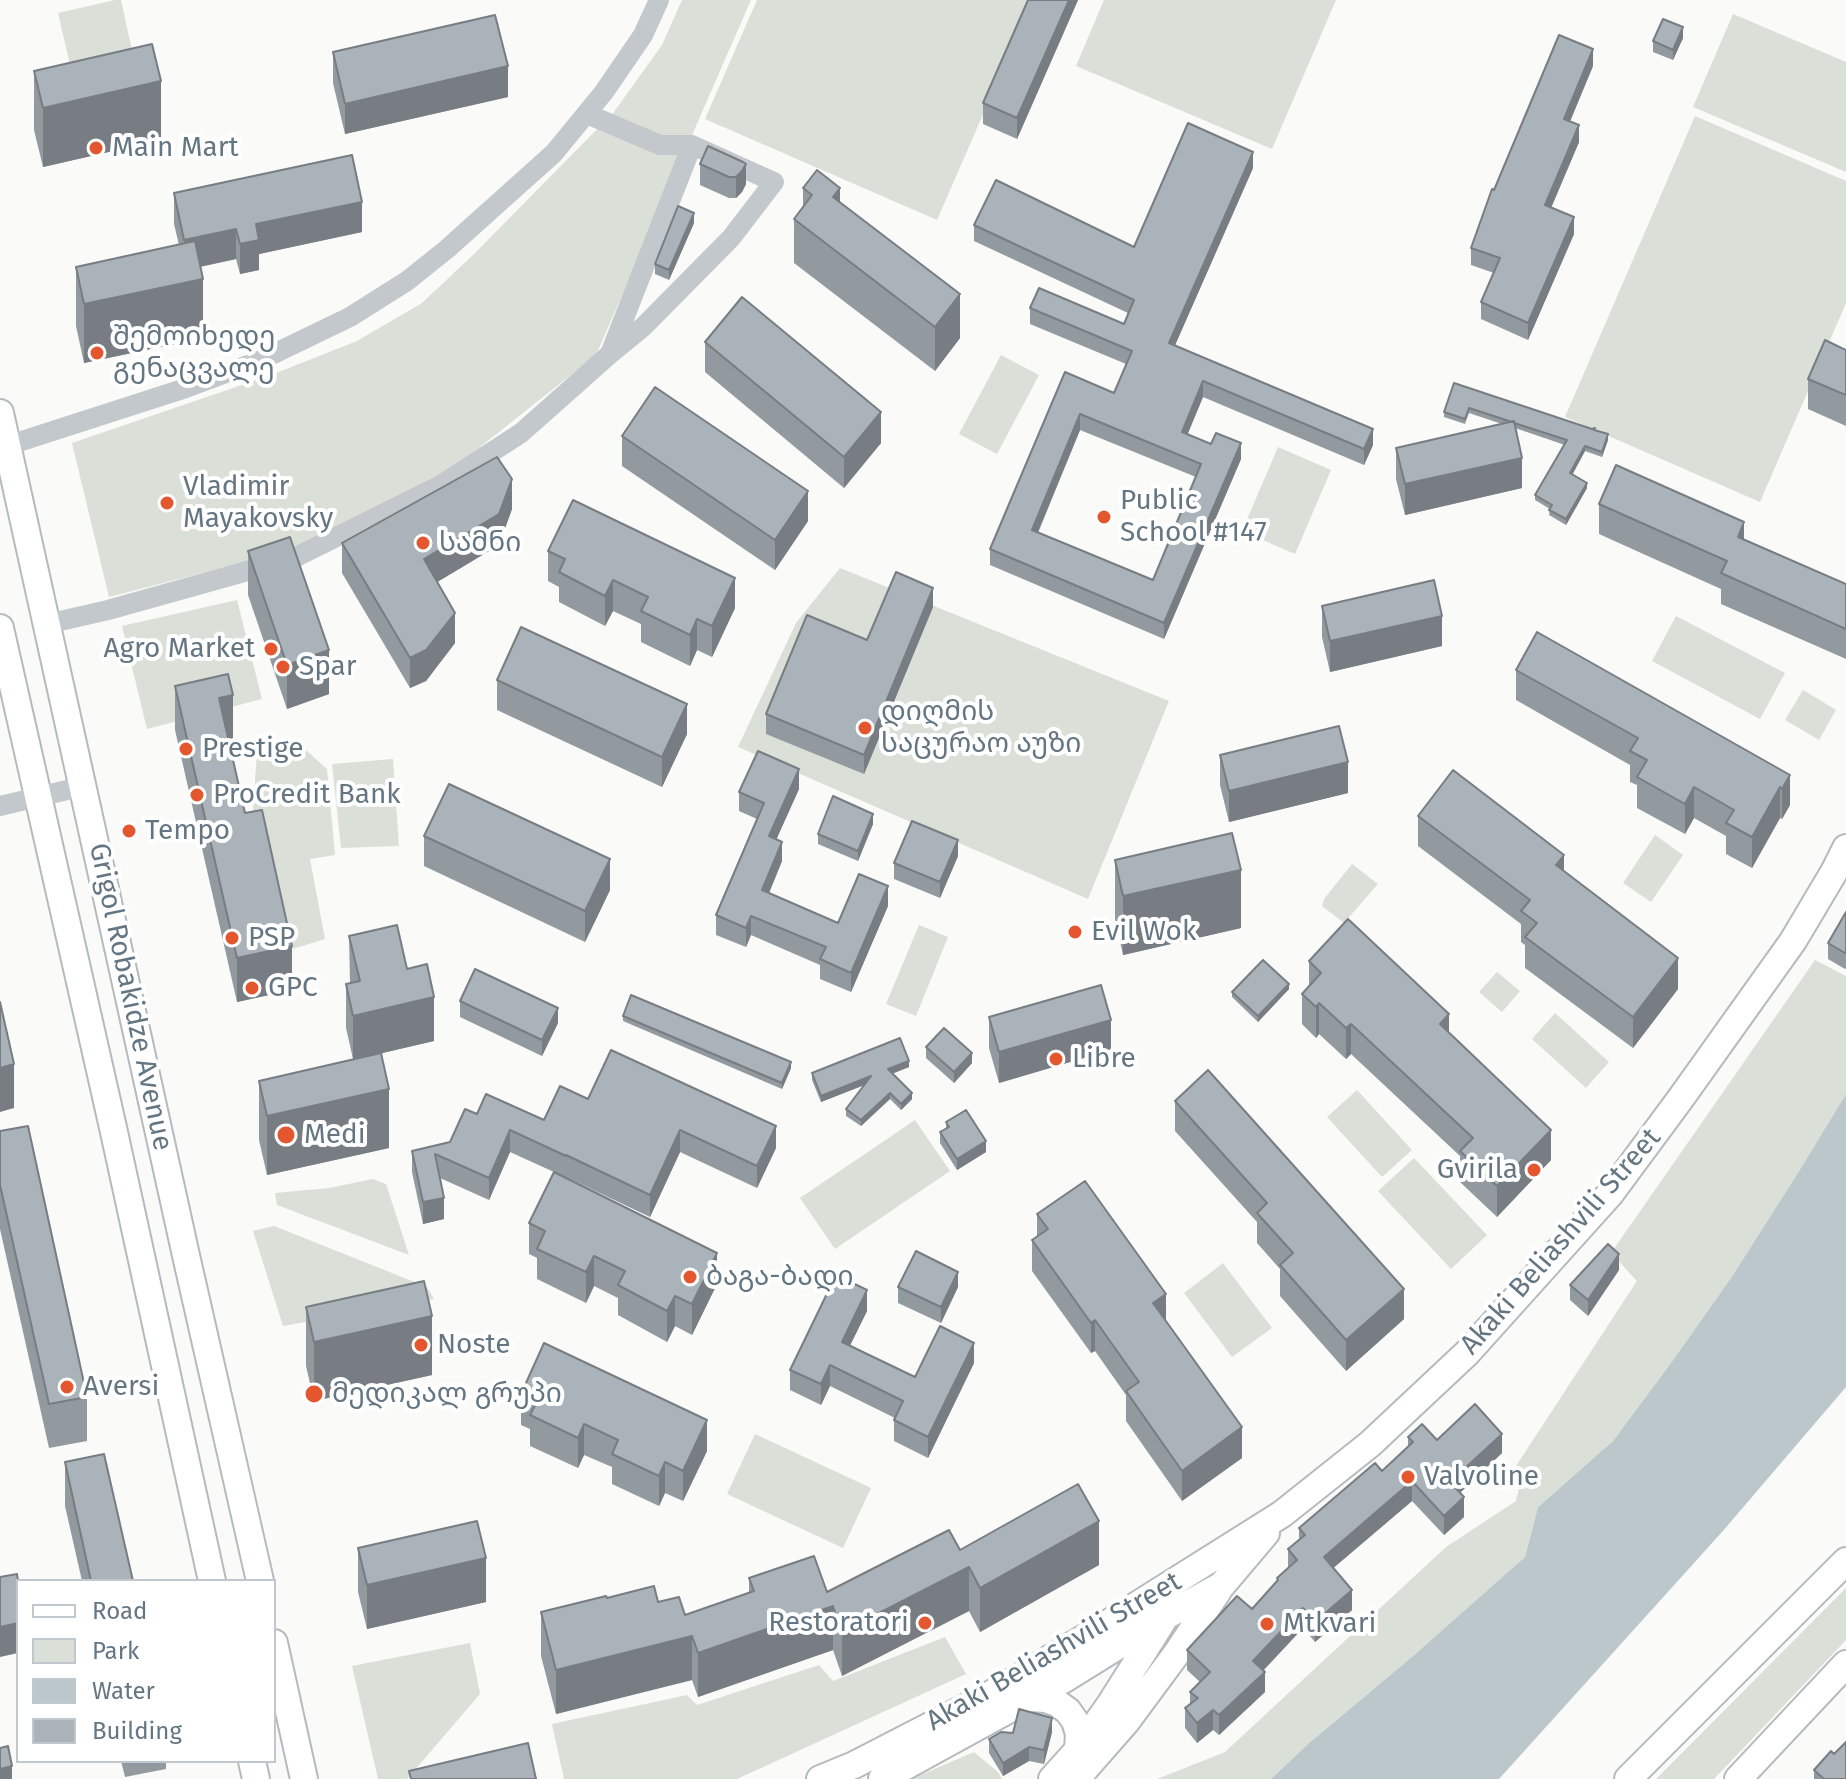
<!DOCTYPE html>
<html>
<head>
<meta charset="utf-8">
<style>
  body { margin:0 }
  #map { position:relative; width:1846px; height:1779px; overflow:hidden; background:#fafaf8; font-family:"Fira Sans",sans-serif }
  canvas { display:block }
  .legend { position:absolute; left:16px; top:1579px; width:260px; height:184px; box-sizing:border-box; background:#fff; border:2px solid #c1c8cd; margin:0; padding:10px 14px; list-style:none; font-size:24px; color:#657683 }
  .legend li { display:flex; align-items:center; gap:16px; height:40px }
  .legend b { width:40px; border:2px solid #c1c8cd }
</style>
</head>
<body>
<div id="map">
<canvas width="1846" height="1779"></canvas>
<ul class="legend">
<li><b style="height:10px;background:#fff"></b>Road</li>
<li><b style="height:22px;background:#dadfd7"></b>Park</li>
<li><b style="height:22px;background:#bbc7cb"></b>Water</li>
<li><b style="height:22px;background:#aab3b9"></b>Building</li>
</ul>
</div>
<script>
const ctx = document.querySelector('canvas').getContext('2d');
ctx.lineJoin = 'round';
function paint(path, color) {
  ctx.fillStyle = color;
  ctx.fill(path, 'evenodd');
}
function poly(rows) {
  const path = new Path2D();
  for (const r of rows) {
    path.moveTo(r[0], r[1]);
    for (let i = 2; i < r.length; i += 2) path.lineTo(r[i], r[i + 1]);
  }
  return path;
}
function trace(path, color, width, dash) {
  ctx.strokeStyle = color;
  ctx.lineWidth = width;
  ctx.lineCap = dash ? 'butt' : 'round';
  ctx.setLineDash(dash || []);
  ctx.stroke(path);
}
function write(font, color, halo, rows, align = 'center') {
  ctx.font = font + ' "Fira Sans","Noto Sans Georgian",sans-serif';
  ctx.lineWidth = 8;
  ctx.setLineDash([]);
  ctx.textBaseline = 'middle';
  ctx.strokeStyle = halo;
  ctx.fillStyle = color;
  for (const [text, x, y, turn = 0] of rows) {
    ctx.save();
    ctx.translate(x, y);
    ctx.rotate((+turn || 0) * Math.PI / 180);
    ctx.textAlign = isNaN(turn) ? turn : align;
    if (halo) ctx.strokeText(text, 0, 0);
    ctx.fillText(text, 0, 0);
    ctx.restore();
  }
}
const green = poly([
  [115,0,121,0,133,55,71,69,58,13],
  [682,0,751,0,596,355,441,478,295,549,109,597,72,443,271,375,357,341,422,303,474,254,614,112,662,45],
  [757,0,1033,0,937,220,705,119],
  [1104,0,1336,0,1272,149,1076,66],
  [1733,14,1846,62,1846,172,1693,107],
  [1695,116,1846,181,1846,303,1760,502,1565,417],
  [1001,355,1039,375,997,454,959,434],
  [1278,447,1331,470,1295,554,1242,531],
  [840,568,1169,701,1088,899,738,747,796,623],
  [237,600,262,699,147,729,122,626],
  [1676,616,1785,673,1760,719,1652,661],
  [1803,690,1836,710,1819,740,1785,720],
  [297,742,327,769,335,855,310,859,325,939,286,951,253,809,257,753],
  [393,759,399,846,341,848,332,764],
  [1655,835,1683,855,1651,902,1623,883],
  [1352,864,1378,884,1344,923,1322,906,1324,899],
  [919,925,948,937,916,1016,886,1004],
  [1815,960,1846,976,1846,1094,1801,1168,1731,1278,1671,1363,1613,1441,1538,1507,1525,1557,1413,1656,1308,1744,1271,1779,1157,1779,1225,1752,1446,1547,1516,1501,1521,1480,1514,1469,1637,1281,1611,1253],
  [1497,972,1520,991,1502,1012,1479,992],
  [1555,1013,1609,1062,1586,1088,1532,1039],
  [1357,1090,1412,1150,1382,1177,1327,1117],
  [915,1120,950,1171,835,1249,800,1198],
  [1414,1158,1487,1235,1451,1269,1378,1191],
  [373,1179,386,1184,409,1255,277,1205,275,1193,329,1188],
  [274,1226,427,1287,434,1299,283,1326,253,1231],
  [1223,1263,1272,1328,1232,1357,1184,1293],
  [755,1434,871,1488,843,1548,727,1494],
  [1846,1588,1846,1640,1714,1779,1656,1779],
  [945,1637,966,1674,737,1779,564,1779,552,1724,687,1695,697,1705,819,1665,833,1681],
  [470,1643,480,1694,407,1779,378,1779,352,1666],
  [974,1752,998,1772,1002,1779,911,1779]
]);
const water = poly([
  [1846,1094,1846,1387,1722,1532,1499,1779,1271,1779,1308,1744,1413,1656,1525,1557,1538,1507,1613,1441,1671,1363,1731,1278,1801,1168]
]);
const minor = poly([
  [587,114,660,145,692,145,774,182,731,238,643,327,610,354],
  [0,448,186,388,261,360,350,317,407,281,447,249,554,153,604,92,643,35,659,0],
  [47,624,108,610,294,558,441,485,521,433,610,354,692,145],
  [0,806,84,786]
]);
const major = poly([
  [0,413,187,1260,260,1581],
  [0,628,114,1132,212,1581],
  [274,1643,304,1779],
  [1030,1698,1045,1699,1057,1703,1068,1711,1075,1721,1079,1734,1078,1750],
  [252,1761,256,1779],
  [820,1779,854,1765,988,1696,1096,1631,1282,1514,1370,1444,1467,1353,1610,1194,1681,1098,1793,941,1834,872,1846,848],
  [882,1779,1066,1678,1166,1616,1222,1585,1266,1533],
  [1052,1779,1078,1750,1111,1703,1162,1622],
  [1076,1779,1126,1722,1177,1653,1218,1591],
  [1628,1779,1846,1561],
  [1738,1779,1846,1664]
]);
const wall = poly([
  [1028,0,1078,0,1017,139,983,124,983,103],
  [1683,38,1673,60,1653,52,1653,41],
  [333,52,508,97,345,134,333,83],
  [1593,66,1570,121,1579,142,1551,208,1574,234,1528,340,1481,319,1481,302,1494,273,1471,265,1471,248,1494,190],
  [34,71,161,140,43,167,34,130],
  [708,146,746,184,742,192,736,198,729,198,700,185,700,164],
  [1253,168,1175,345,1373,445,1364,465,1203,397,1187,434,1241,459,1164,639,990,565,990,549,1065,372,1114,393,1126,364,1030,324,1030,308,1124,324,1128,313,974,241,974,225,1134,247],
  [1080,430,1196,477,1153,580,1038,533],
  [803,188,840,202,960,338,935,371,794,263,794,219,803,206],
  [174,193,362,232,259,254,259,270,240,274,236,259,200,267,203,338,84,363,76,326,76,267,179,245,174,224],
  [694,223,669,280,655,274,655,264],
  [705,342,881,443,844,488,705,372],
  [1846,350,1846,426,1808,409,1808,379],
  [1454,383,1595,430,1608,440,1602,457,1585,451,1572,475,1587,488,1566,525,1549,515,1550,509,1535,500,1535,495,1565,445,1515,428,1522,488,1405,515,1396,479,1396,448,1502,424,1469,413,1465,424,1444,417,1444,412],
  [622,436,808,521,775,570,622,466],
  [1599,504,1744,539,1846,584,1846,659,1721,604,1721,589,1599,534],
  [512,509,499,545,437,582,455,643,426,681,410,688,342,573,342,543],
  [248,551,329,694,287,709,248,595],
  [548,551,735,608,712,657,697,650,690,666,641,642,641,624,613,611,605,626,559,602,559,587,548,581],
  [1322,606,1442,646,1330,672,1322,637],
  [933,607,864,774,766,734,766,714,867,640],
  [1516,670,1790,775,1790,805,1782,819,1780,818,1752,868,1726,854,1726,836,1694,818,1685,834,1637,808,1637,785,1630,782,1630,765,1516,700],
  [497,680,687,734,662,787,497,710],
  [175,686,233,738,228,740,245,813,292,990,237,1002,175,730],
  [1220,755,1348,793,1229,822,1220,785],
  [799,789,776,839,782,861,769,893,838,923,888,906,851,992,820,979,820,965,751,935,746,947,716,935,716,915,757,819,739,811,739,792],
  [1418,816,1564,872,1678,989,1633,1048,1525,968,1525,945,1521,942,1521,924,1418,846],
  [873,824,858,861,818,844,818,834],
  [424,836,610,890,585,942,424,866],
  [958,856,940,898,894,879,894,863],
  [1115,860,1241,928,1123,955,1115,919],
  [1846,912,1846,968,1845,969,1828,959,1828,943],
  [349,936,407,969,434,1041,381,1053,389,1148,267,1175,259,1140,259,1081,353,1059,346,1028,346,984,350,983],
  [1309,961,1449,1033,1551,1160,1497,1217,1460,1182,1460,1156,1351,1054,1346,1059,1319,1034,1316,1038,1302,1024,1302,994,1309,986],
  [1289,989,1258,1022,1232,997,1232,992],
  [460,1001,558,1023,542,1056,460,1017],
  [623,1016,791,1068,782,1089,623,1021],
  [989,1017,1111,1050,999,1083,989,1048],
  [926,1047,972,1063,954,1083,926,1058],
  [909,1067,892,1074,912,1099,901,1110,890,1099,861,1126,846,1116,846,1109,865,1085,821,1102,812,1080,812,1073],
  [588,1099,776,1148,757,1188,680,1152,650,1217,566,1177,566,1178,717,1284,692,1335,675,1326,667,1342,618,1315,618,1298,594,1286,586,1303,537,1279,537,1258,529,1254,529,1223,554,1172,510,1152,489,1200,440,1178,444,1219,423,1224,412,1172,412,1151,450,1142,477,1114,544,1120],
  [1175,1101,1404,1319,1346,1371,1280,1296,1280,1269,1257,1243,1257,1222,1175,1131],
  [946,1122,986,1152,957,1170,940,1143,940,1132,946,1128],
  [0,1131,87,1397,87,1441,49,1448,0,1229],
  [1037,1214,1166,1321,1242,1458,1182,1501,1126,1421,1126,1395,1095,1351,1091,1353,1032,1271,1032,1240,1037,1237],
  [1619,1270,1588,1316,1570,1300,1570,1285],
  [898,1287,958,1287,941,1323,898,1303],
  [306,1307,432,1375,314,1401,306,1366],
  [867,1311,850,1345,915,1377,974,1363,928,1458,894,1441,894,1420,895,1418,830,1386,821,1405,790,1390,790,1370],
  [521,1394,707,1451,683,1501,665,1493,659,1506,612,1484,612,1467,584,1455,578,1468,530,1446,530,1429,521,1425],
  [1408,1437,1437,1440,1502,1453,1460,1493,1464,1517,1444,1535,1412,1501,1333,1568,1352,1610,1315,1642,1303,1628,1263,1671,1265,1692,1219,1735,1213,1730,1197,1743,1185,1728,1185,1708,1190,1704,1190,1692,1200,1682,1187,1670,1187,1650,1252,1609,1277,1581,1277,1578,1288,1569,1288,1549,1299,1539,1299,1528,1382,1471,1408,1447],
  [65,1462,133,1581,82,1581,65,1506],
  [358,1548,486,1602,367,1629,358,1592],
  [960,1550,1099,1565,980,1632,969,1611,842,1676,833,1650,698,1697,692,1680,556,1714,541,1656,541,1612,607,1598,658,1602,685,1615,749,1593,749,1578,827,1592],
  [1052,1732,1044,1764,1029,1761,1003,1776,989,1753,989,1739,1013,1733],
  [1834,1754,1846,1779,1814,1779,1814,1770],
  [121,1761,166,1761,166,1769,125,1777]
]);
const shadedWall = poly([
  [1069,0,1078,0,1017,139,1017,118],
  [1683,27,1683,38,1673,60,1673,50],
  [1593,49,1593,66,1564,136,1564,119],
  [508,66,508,97,345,134,345,104],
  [161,81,161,140,43,167,43,108],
  [1579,125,1579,142,1545,222,1545,205],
  [1253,152,1253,168,1169,359,1169,343],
  [746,164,746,184,742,192,736,198,736,177],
  [840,188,840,232,833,197],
  [362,202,362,232,259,254,259,270,240,274,240,244,256,224],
  [694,213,694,223,669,280,669,270],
  [1574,217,1574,234,1528,340,1528,323],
  [236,229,236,259,184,270,184,240],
  [203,279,203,338,84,363,84,304],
  [960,294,960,338,935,371,935,327],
  [1203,381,1203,397,1182,448,1182,432],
  [881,412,881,443,844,488,844,457],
  [1080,414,1080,430,1032,546,1032,530],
  [1373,429,1373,445,1364,465,1364,449],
  [1608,434,1608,440,1602,457,1602,452],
  [1241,443,1241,459,1164,639,1164,623],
  [1585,446,1585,451,1570,479,1570,473],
  [1522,458,1522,488,1405,515,1405,484],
  [512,479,512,509,499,545,424,590,424,559],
  [1587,483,1587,488,1566,525,1566,519],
  [808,491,808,521,775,570,775,540],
  [1744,522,1744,552,1738,537],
  [735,578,735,608,712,657,712,626],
  [613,580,613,611,605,626,605,596],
  [933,588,933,607,864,774,864,755],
  [455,613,455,643,426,681,410,688,410,658],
  [1442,616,1442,646,1330,672,1330,641],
  [697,619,697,650,690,666,690,635],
  [329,650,329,694,287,709,287,665],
  [233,695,233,738,219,742,219,698],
  [687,704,687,734,662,787,662,757],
  [1348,762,1348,793,1229,822,1229,791],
  [799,769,799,789,769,856,769,836],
  [1790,775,1790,805,1782,819,1782,789],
  [1694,787,1694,818,1685,834,1685,804],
  [1780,787,1780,818,1752,868,1752,837],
  [873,814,873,824,858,861,858,851],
  [958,840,958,856,940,898,940,882],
  [782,842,782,861,762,910,762,890],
  [1564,855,1564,885,1556,865],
  [610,859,610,890,585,942,585,911],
  [1241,870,1241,928,1123,955,1123,896],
  [888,886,888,906,851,992,851,973],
  [751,916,751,935,746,947,746,928],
  [292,946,292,990,237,1002,237,958],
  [1678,958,1678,989,1633,1048,1633,1017],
  [1289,984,1289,989,1258,1022,1258,1016],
  [434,997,434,1041,353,1060,353,1016],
  [1319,1003,1319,1034,1316,1038,1316,1007],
  [558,1008,558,1023,542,1056,542,1040],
  [1449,1014,1449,1045,1440,1024],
  [1111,1020,1111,1050,999,1083,999,1052],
  [1351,1024,1351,1054,1346,1059,1346,1028],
  [972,1053,972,1063,954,1083,954,1072],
  [909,1061,909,1067,888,1075,888,1069],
  [791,1062,791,1068,782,1089,782,1083],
  [14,1064,14,1108,0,1112,0,1068],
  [871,1076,871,1082,821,1102,821,1096],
  [389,1089,389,1148,267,1175,267,1116],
  [890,1093,890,1099,861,1126,861,1120],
  [912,1093,912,1099,901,1110,901,1104],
  [776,1126,776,1148,757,1188,757,1166],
  [510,1130,510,1152,489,1200,489,1178],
  [680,1130,680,1152,650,1217,650,1195],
  [1551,1130,1551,1160,1497,1217,1497,1186],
  [986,1141,986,1152,957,1170,957,1159],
  [444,1198,444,1219,423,1224,423,1202],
  [717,1253,717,1284,692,1335,692,1304],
  [1619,1254,1619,1270,1588,1316,1588,1300],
  [594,1256,594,1286,586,1303,586,1272],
  [958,1272,958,1287,941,1323,941,1307],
  [1404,1289,1404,1319,1346,1371,1346,1340],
  [867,1290,867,1311,842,1362,842,1342],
  [1166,1294,1166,1324,1153,1303],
  [675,1296,675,1326,667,1342,667,1311],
  [432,1316,432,1375,314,1401,314,1342],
  [1095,1320,1095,1351,1091,1353,1091,1323],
  [974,1343,974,1363,928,1458,928,1437],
  [830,1365,830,1386,821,1405,821,1384],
  [707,1420,707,1451,683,1501,683,1471],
  [584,1424,584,1455,578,1468,578,1438],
  [1242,1427,1242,1458,1182,1501,1182,1471],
  [1502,1434,1502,1453,1450,1502,1450,1482],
  [665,1462,665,1493,659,1506,659,1476],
  [1412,1481,1412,1501,1324,1576,1324,1557],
  [1464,1497,1464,1517,1444,1535,1444,1516],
  [1099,1521,1099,1565,980,1632,980,1588],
  [486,1558,486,1602,367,1629,367,1585],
  [969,1567,969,1611,842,1676,842,1632],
  [1352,1590,1352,1610,1315,1642,1315,1622],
  [833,1606,833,1650,698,1697,698,1653],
  [1303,1608,1303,1628,1253,1681,1253,1661],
  [18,1623,18,1653,0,1657,0,1627],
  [692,1636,692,1680,556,1714,556,1670],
  [1265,1672,1265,1692,1219,1735,1219,1715],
  [1213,1710,1213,1730,1197,1743,1197,1723],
  [1052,1718,1052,1732,1044,1764,1044,1750],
  [1029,1747,1029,1761,1003,1776,1003,1763],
  [12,1766,12,1779,0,1779,0,1769]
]);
const building = poly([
  [1028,0,1069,0,1017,118,983,103,1028,0],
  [495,15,508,66,345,104,333,52,495,15],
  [1663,19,1683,27,1673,50,1653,41,1663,19],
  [1559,35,1593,49,1564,119,1579,125,1545,205,1574,217,1528,323,1481,302,1500,258,1471,248,1492,189,1494,190,1559,35],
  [152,44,161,81,43,108,34,71,152,44],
  [1188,123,1253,152,1169,343,1373,429,1364,449,1203,381,1182,432,1211,444,1216,433,1241,443,1164,623,990,549,1065,372,1114,393,1132,351,1030,308,1039,288,1124,324,1134,300,974,225,996,180,1134,247,1188,123],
  [1080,414,1201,464,1153,580,1032,530,1080,414],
  [708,146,743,162,746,164,742,171,736,177,729,177,700,164,708,146],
  [352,155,362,202,256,224,259,240,240,244,236,229,184,240,174,193,352,155],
  [817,170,840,188,833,197,960,294,935,327,794,219,812,195,803,188,817,170],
  [678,206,694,213,669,270,655,264,678,206],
  [195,241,203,279,84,304,76,267,195,241],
  [742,297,881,412,844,457,705,342,742,297],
  [1825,340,1846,350,1846,395,1808,379,1825,340],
  [1454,383,1592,429,1595,428,1594,430,1608,434,1602,452,1585,446,1570,473,1587,483,1566,519,1549,510,1552,505,1535,495,1567,440,1514,423,1514,421,1512,422,1469,408,1465,419,1444,412,1454,383],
  [655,387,808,491,775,540,622,436,655,387],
  [1514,421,1522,458,1405,484,1396,448,1514,421],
  [497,457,512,479,499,514,424,559,455,613,426,650,410,658,342,543,497,457],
  [1616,465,1744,522,1738,537,1846,584,1846,629,1721,573,1727,561,1599,504,1616,465],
  [573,500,735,578,712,626,697,619,690,635,641,611,648,597,613,580,605,596,559,572,565,559,548,551,573,500],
  [290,537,329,650,287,665,248,551,290,537],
  [896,572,933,588,864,755,766,714,807,615,867,640,896,572],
  [1434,580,1442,616,1330,641,1322,606,1434,580],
  [521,627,687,704,662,757,497,680,521,627],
  [1537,632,1790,775,1782,789,1780,787,1752,837,1726,823,1734,810,1694,787,1685,804,1637,777,1647,760,1630,751,1638,738,1516,670,1537,632],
  [228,674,233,695,219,698,245,813,262,810,292,946,237,958,175,686,228,674],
  [1339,726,1348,762,1229,791,1220,755,1339,726],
  [758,751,799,769,769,836,782,842,762,890,838,923,859,874,888,886,851,973,820,959,826,947,751,916,746,928,716,915,764,803,739,792,758,751],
  [1453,770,1564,855,1556,865,1678,958,1633,1017,1525,937,1537,923,1521,911,1530,900,1418,816,1453,770],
  [449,784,610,859,585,911,424,836,449,784],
  [833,796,873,814,858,851,818,834,833,796],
  [912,821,958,840,940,882,894,863,912,821],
  [1232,833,1241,870,1123,896,1115,860,1232,833],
  [1846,912,1846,952,1845,953,1828,943,1846,912],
  [1348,919,1449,1014,1440,1024,1551,1130,1497,1186,1460,1151,1473,1138,1351,1024,1346,1028,1319,1003,1316,1007,1302,994,1321,973,1309,961,1348,919],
  [397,925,407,969,427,964,434,997,353,1016,346,984,360,981,349,936,397,925],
  [1263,960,1289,984,1258,1016,1232,992,1263,960],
  [475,969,558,1008,542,1040,460,1001,475,969],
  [1101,985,1111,1020,999,1052,989,1017,1101,985],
  [631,995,791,1062,782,1083,623,1016,631,995],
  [0,1002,14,1064,0,1068,0,1002],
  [944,1028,972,1053,954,1072,926,1047,944,1028],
  [900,1038,909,1061,888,1069,912,1093,901,1104,890,1093,861,1120,846,1109,871,1076,821,1096,812,1073,900,1038],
  [611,1050,776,1126,757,1166,680,1130,650,1195,566,1155,566,1156,510,1130,489,1178,435,1154,444,1198,423,1202,412,1151,450,1142,465,1109,477,1114,486,1094,544,1120,560,1086,588,1099,611,1050],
  [381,1053,389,1089,267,1116,259,1081,381,1053],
  [1208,1070,1404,1289,1346,1340,1280,1265,1293,1253,1257,1213,1267,1203,1175,1101,1208,1070],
  [966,1110,986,1141,957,1159,940,1132,949,1127,946,1122,966,1110],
  [28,1126,87,1397,49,1404,0,1185,0,1131,28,1126],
  [554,1172,717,1253,692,1304,675,1296,667,1311,618,1285,625,1271,594,1256,586,1272,537,1249,545,1231,529,1223,554,1172],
  [1085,1181,1166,1294,1153,1303,1242,1427,1182,1471,1126,1391,1139,1382,1095,1320,1091,1323,1032,1240,1048,1229,1037,1214,1085,1181],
  [1608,1244,1619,1254,1588,1300,1570,1285,1608,1244],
  [916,1251,958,1272,941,1307,898,1287,916,1251],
  [836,1275,867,1290,842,1342,915,1377,940,1326,974,1343,928,1437,894,1420,903,1401,830,1365,821,1384,790,1370,836,1275],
  [424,1281,432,1316,314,1342,306,1307,424,1281],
  [544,1343,707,1420,683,1471,665,1462,659,1476,612,1454,618,1440,584,1424,578,1438,530,1415,537,1402,521,1394,544,1343],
  [1475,1404,1502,1434,1450,1482,1464,1497,1444,1516,1412,1481,1324,1557,1352,1590,1315,1622,1303,1608,1253,1661,1265,1672,1219,1715,1213,1710,1197,1723,1185,1708,1198,1698,1190,1692,1210,1672,1187,1650,1237,1596,1252,1609,1278,1580,1277,1578,1297,1560,1288,1549,1305,1535,1299,1528,1375,1463,1382,1471,1413,1442,1408,1437,1422,1424,1437,1440,1475,1404],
  [104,1454,133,1581,91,1581,65,1462,104,1454],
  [1078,1484,1099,1521,980,1588,969,1567,842,1632,833,1606,698,1653,692,1636,556,1670,541,1612,606,1596,607,1598,654,1586,658,1602,679,1597,685,1615,754,1591,749,1578,814,1556,827,1592,949,1530,960,1550,1078,1484],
  [477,1521,486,1558,367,1585,358,1548,477,1521],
  [17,1574,18,1581,18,1623,0,1627,0,1577,17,1574],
  [1019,1709,1052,1718,1044,1750,1029,1747,1003,1763,989,1739,1001,1732,1013,1733,1019,1709],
  [1846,1742,1846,1779,1824,1779,1814,1770,1831,1751,1834,1754,1846,1742],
  [528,1743,536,1779,411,1779,409,1771,528,1743],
  [8,1746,12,1766,0,1769,0,1748,8,1746]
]);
const markers = [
  [96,148,8,"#e4572e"],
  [97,353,8,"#e4572e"],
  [167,503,8,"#e4572e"],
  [1104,517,8,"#e4572e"],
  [423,543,8,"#e4572e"],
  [271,649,8,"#e4572e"],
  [283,667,8,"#e4572e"],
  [865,728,8,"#e4572e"],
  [186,749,8,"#e4572e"],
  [197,795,8,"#e4572e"],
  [129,831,8,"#e4572e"],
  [1075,932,8,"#e4572e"],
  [232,938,8,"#e4572e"],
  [252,988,8,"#e4572e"],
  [1056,1059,8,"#e4572e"],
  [286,1135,10,"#e4572e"],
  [1534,1170,8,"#e4572e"],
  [690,1277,8,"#e4572e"],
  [421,1345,8,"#e4572e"],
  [67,1387,8,"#e4572e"],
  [314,1394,10,"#e4572e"],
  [1408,1477,8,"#e4572e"],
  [925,1623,8,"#e4572e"],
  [1267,1624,8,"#e4572e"]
];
const poiNames = [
  ["Main Mart",112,148],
  ["შემოიხედე",113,337],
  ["გენაცვალე",113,369],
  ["Vladimir",183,487],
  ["Mayakovsky",183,519],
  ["Public",1120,501],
  ["School #147",1120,533],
  ["სამნი",439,543],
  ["Agro Market",255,649,"right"],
  ["Spar",299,667],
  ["დიღმის",881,712],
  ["საცურაო აუზი",881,744],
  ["Prestige",202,749],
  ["ProCredit Bank",213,795],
  ["Tempo",145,831],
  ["Evil Wok",1091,932],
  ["PSP",248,938],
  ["GPC",268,988],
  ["Libre",1072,1059],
  ["Medi",304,1135],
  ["Gvirila",1518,1170,"right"],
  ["ბაგა-ბადი",706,1277],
  ["Noste",437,1345],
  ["Aversi",83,1387],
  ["მედიკალ გრუპი",332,1394],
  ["Valvoline",1424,1477],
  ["Restoratori",909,1623,"right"],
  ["Mtkvari",1283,1624]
];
const streetNames = [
  ["Grigol Robakidze Avenue",130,997,78],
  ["Akaki Beliashvili Street",1561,1242,-49],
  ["Akaki Beliashvili Street",1054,1652,-30]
];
paint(green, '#dadfd7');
paint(water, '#bbc7cb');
trace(major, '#b5babe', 30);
trace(minor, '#c3c8cc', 20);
trace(major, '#fff', 26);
paint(wall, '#929a9f');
paint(shadedWall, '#777d82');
paint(building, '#aab3b9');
trace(building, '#777d82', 2);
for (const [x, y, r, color] of markers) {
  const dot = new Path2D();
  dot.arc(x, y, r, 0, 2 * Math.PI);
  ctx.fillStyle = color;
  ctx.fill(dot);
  trace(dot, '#fff', 3);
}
write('28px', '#657683', '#fff', poiNames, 'left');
write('28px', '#657683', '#fff', streetNames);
</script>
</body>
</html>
